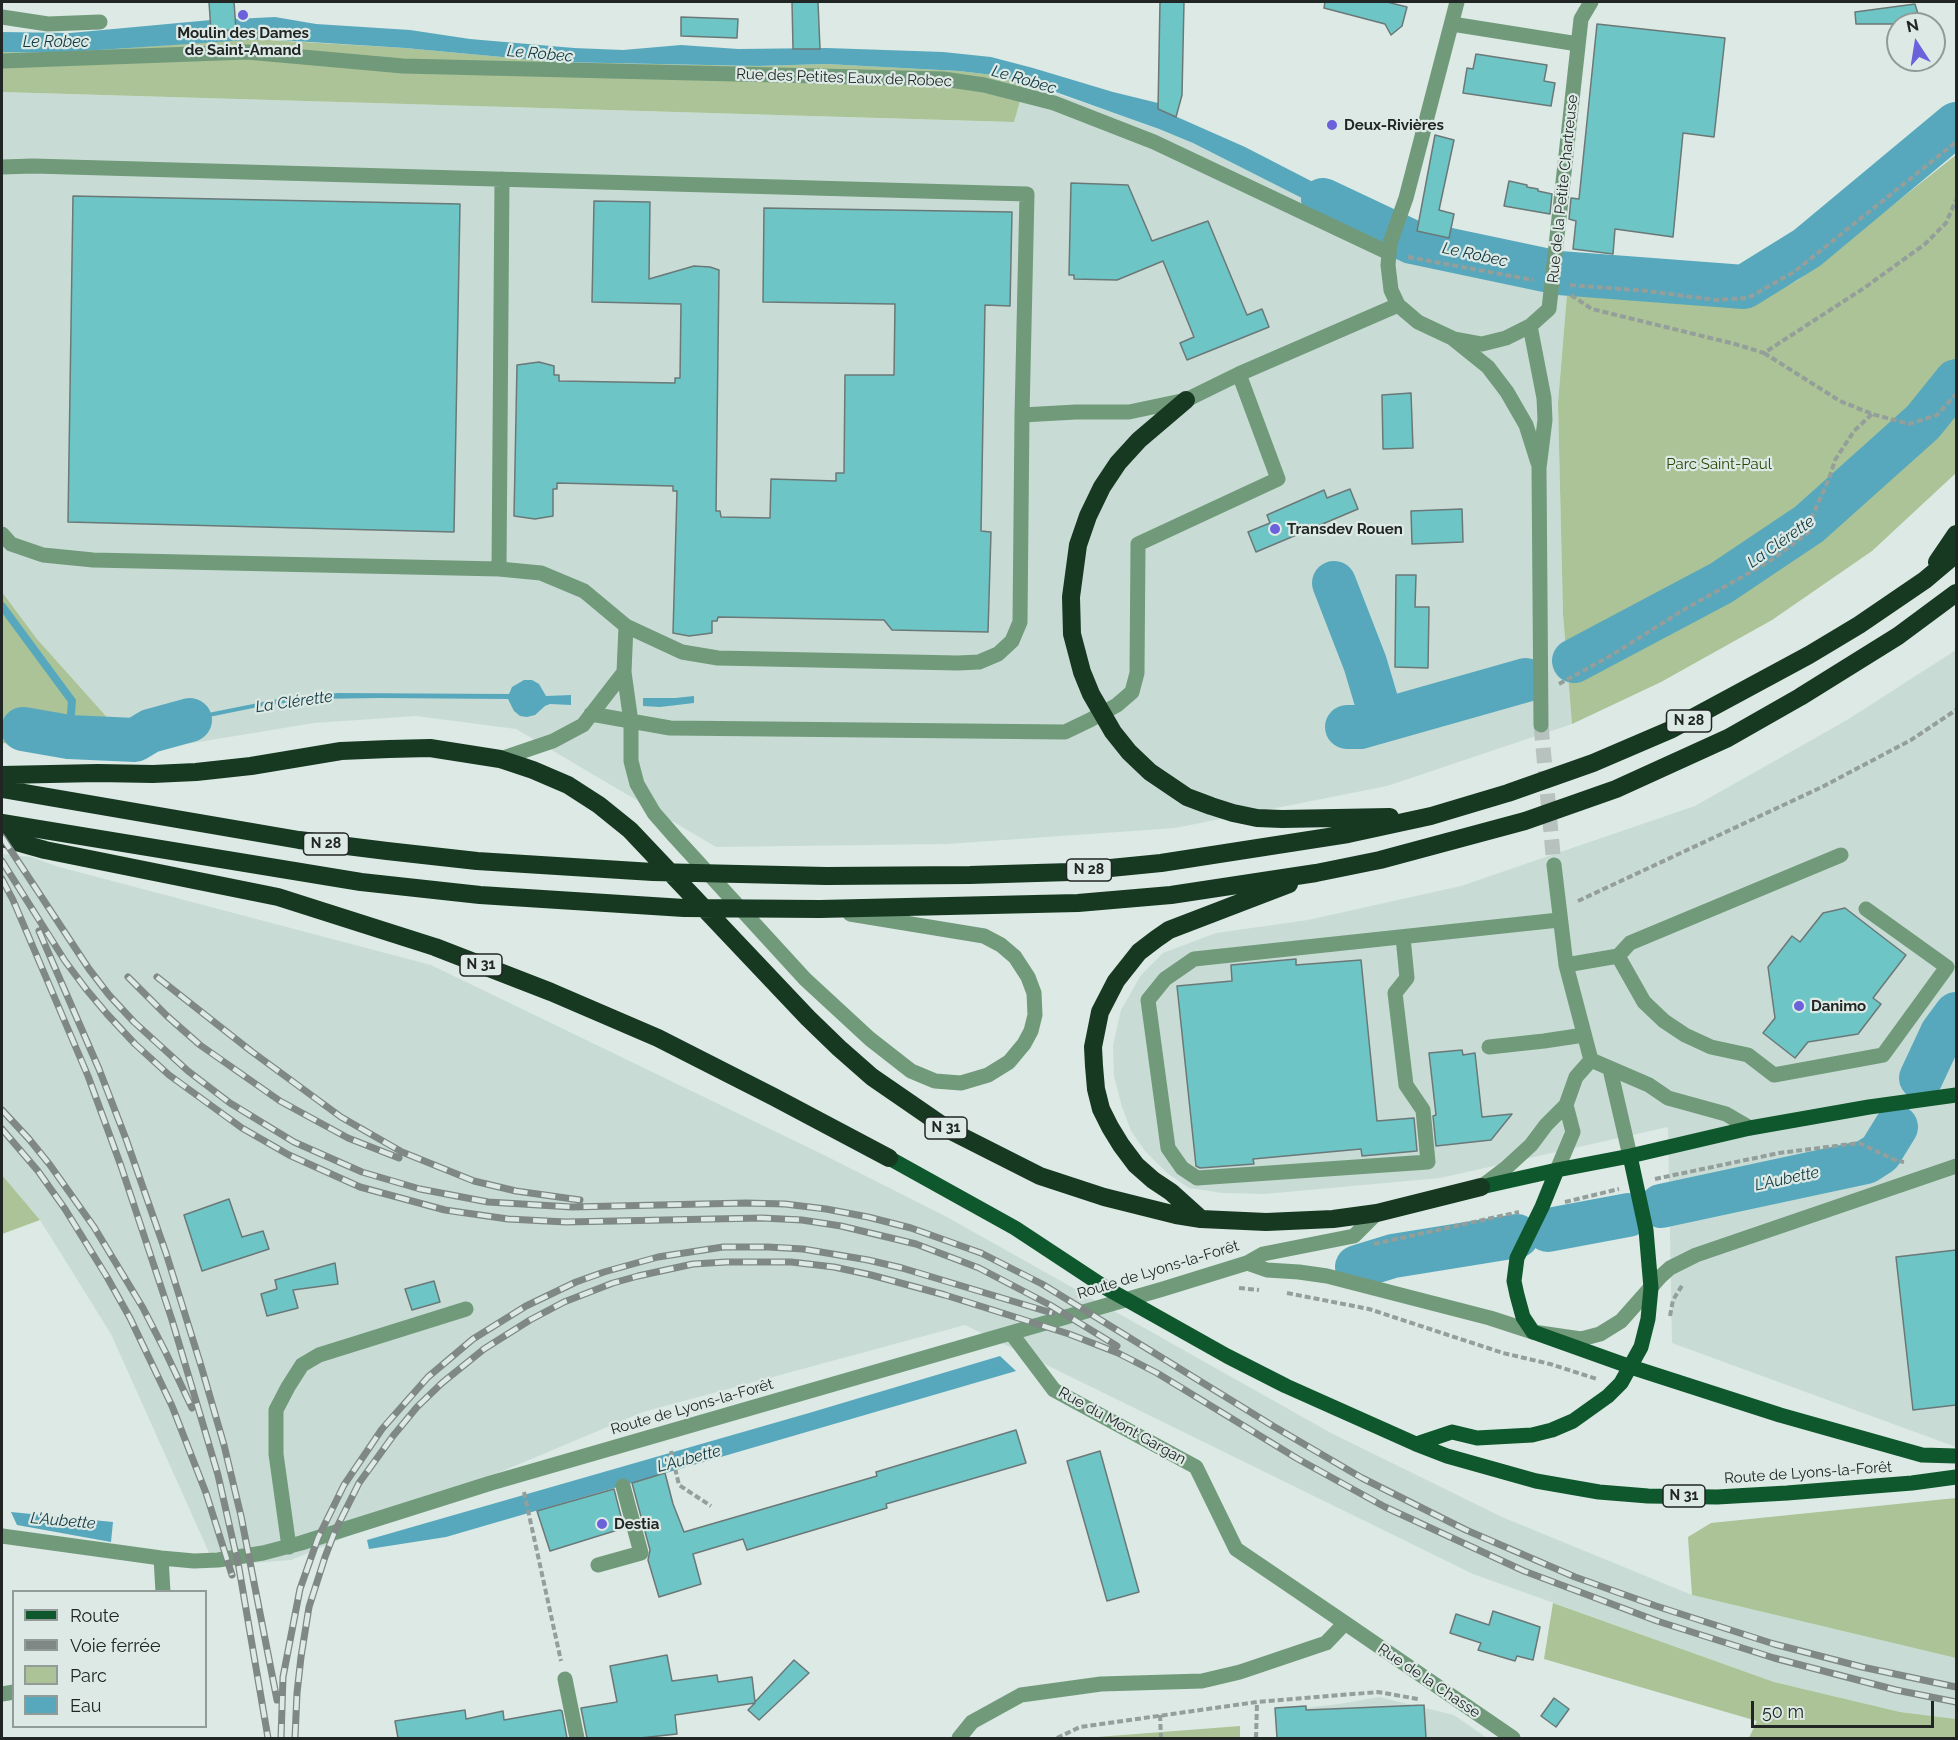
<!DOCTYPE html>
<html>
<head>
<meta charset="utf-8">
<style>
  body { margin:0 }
  #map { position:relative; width:1958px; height:1740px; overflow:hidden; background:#dce9e4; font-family:Raleway,sans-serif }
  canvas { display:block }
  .frame { position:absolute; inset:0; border:3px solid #212625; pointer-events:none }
  .legend { position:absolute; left:12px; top:1590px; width:195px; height:138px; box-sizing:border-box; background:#dce9e4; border:2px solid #919b98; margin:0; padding:8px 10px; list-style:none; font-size:18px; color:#212625 }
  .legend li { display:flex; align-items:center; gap:12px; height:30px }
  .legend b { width:30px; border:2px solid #919b98 }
  .north { position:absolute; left:1886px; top:12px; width:60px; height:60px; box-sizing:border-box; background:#dce9e4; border:2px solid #919b98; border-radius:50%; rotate:348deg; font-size:16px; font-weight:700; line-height:24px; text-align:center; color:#212625 }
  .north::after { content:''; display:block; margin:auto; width:21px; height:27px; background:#6a61db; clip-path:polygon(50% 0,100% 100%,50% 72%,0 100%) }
  .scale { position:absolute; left:1751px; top:1701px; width:183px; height:27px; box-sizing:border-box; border:3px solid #212625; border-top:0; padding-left:8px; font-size:18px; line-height:21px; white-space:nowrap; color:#212625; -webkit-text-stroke:4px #dce9e4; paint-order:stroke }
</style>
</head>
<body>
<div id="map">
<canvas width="1958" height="1740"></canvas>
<div class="frame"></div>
<ul class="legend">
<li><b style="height:8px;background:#0f572d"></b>Route</li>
<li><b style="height:8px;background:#7f8885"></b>Voie ferrée</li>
<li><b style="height:16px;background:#abc396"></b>Parc</li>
<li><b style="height:16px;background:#58a8bd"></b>Eau</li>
</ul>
<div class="north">N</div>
<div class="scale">50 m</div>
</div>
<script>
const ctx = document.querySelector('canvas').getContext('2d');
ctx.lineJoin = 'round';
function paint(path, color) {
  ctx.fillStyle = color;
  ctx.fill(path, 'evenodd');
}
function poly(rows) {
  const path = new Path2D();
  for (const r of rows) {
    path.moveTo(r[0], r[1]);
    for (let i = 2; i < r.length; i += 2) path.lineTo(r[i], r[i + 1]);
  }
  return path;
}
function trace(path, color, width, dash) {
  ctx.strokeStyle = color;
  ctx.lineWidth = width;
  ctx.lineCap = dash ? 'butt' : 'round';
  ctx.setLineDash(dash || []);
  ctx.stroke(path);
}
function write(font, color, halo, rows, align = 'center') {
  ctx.font = font + ' Raleway,sans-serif';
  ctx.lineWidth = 4.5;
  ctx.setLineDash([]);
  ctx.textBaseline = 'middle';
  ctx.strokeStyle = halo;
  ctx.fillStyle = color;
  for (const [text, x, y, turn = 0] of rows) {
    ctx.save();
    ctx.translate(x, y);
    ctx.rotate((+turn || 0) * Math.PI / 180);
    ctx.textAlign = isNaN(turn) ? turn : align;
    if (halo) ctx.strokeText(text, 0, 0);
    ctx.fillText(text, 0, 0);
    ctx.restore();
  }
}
const built = poly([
  [1025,83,1129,118,1189,141,1375,235,1567,294,1558,403,1563,614,1572,724,1387,786,1175,828,947,844,716,847,516,729,416,716,314,723,138,752,37,639,2,592,2,92,1013,122],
  [1956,650,1956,1447,1672,1343,1668,1127,1440,1178,1265,1194,1222,1193,1189,1188,1167,1173,1145,1151,1131,1131,1122,1107,1114,1076,1113,1046,1121,1010,1141,975,1163,953,1216,933,1308,920,1461,886,1695,806,1847,720],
  [2,854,31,857,59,867,431,965,824,1155,947,1217,1331,1433,1502,1517,1692,1595,1956,1658,1956,1719,1900,1712,1774,1682,1473,1574,965,1325,643,1412,291,1560,215,1566,111,1334,40,1220,2,1175],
  [1379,1697,1454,1715,1487,1738,1279,1738,1279,1711,1339,1704]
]);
const green = poly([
  [252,39,405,48,556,62,758,66,826,64,959,71,993,75,1025,83,1014,122,2,92,2,52,55,53],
  [1956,155,1956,473,1872,551,1772,620,1661,682,1572,724,1563,614,1558,403,1567,294,1647,296,1748,307,1798,280],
  [2,592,37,639,138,752,2,743],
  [2,1175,40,1220,2,1234],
  [1956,1498,1956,1658,1692,1595,1688,1537,1711,1523],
  [1553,1603,1774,1682,1900,1712,1956,1719,1956,1738,1749,1738,1757,1721,1544,1659],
  [1240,1726,1240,1738,1084,1738]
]);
const water = poly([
  [275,17,316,24,410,30,470,39,574,48,623,50,681,45,738,49,827,48,943,52,991,57,1033,68,1113,92,1158,103,1159,109,1245,147,1379,216,1375,235,1193,143,1159,129,1036,85,993,75,959,71,826,64,758,66,556,62,405,48,262,39,55,53,2,52,2,32,70,33,211,20,236,29,235,19],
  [524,680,532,680,539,684,546,696,571,695,571,705,550,704,545,706,535,715,527,717,520,716,514,711,508,699,379,698,315,699,263,706,204,718,151,734,139,743,131,736,170,722,198,715,283,698,338,693,509,694,512,687],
  [694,696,694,703,660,707,643,706,643,698,675,698],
  [1000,1356,1016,1371,446,1537,369,1549,367,1540,809,1413],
  [11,1512,113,1522,111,1542,17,1525]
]);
const stream = poly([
  [2,606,72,701,69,737]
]);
const river = poly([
  [1323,200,1412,242,1559,273,1744,287,1807,248,1956,124],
  [1334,583,1365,663,1382,720],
  [1574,661,1721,583,1809,524,1923,422,1956,381],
  [1347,727,1360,727,1526,680],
  [23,729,69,737,135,740,150,731,190,720],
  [1921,1078,1942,1033,1956,1014],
  [1661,1206,1866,1162,1880,1153,1896,1127],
  [1548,1230,1628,1215],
  [1357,1267,1393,1256,1517,1236]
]);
const building = poly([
  [209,2,234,2,236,30,211,31,209,2],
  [792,2,818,2,820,49,793,49,792,2],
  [1160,2,1184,2,1182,95,1176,117,1158,109,1160,2],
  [1325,2,1387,2,1407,7,1402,26,1391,35,1385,24,1324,8,1325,2],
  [1915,4,1921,24,1856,24,1855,12,1915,4],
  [681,17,738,19,737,38,681,36,681,17],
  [1597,24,1725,38,1714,137,1683,133,1673,237,1615,229,1613,254,1573,249,1576,221,1569,219,1571,198,1579,199,1597,24],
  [1476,54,1547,65,1544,81,1555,83,1551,106,1463,93,1467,68,1473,69,1476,54],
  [1435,135,1454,140,1439,210,1454,214,1449,238,1417,231,1435,135],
  [1509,181,1527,185,1527,187,1538,189,1538,191,1552,194,1550,214,1504,206,1509,181],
  [1071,183,1128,185,1152,241,1208,221,1247,315,1262,309,1269,327,1187,360,1180,343,1194,337,1163,261,1117,280,1074,279,1074,275,1069,275,1071,183],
  [73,196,460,204,454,532,68,522,73,196],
  [594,201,650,202,649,279,694,266,710,267,719,270,716,511,720,511,721,517,770,518,771,479,836,481,836,473,844,473,845,375,894,375,895,304,763,302,764,208,1012,212,1010,306,985,305,981,531,991,532,988,632,892,630,884,620,718,617,717,621,712,621,712,633,689,636,673,633,677,491,673,491,673,486,557,483,557,489,553,489,553,516,535,519,514,516,517,365,539,362,554,366,554,375,559,375,559,381,675,383,675,378,680,378,681,304,592,302,594,201],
  [1411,393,1413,448,1383,449,1382,395,1411,393],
  [1350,489,1358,509,1256,552,1248,532,1270,523,1267,515,1324,490,1327,498,1350,489],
  [1462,509,1463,542,1412,544,1411,511,1462,509],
  [1396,575,1416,575,1415,607,1429,607,1428,668,1395,667,1396,575],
  [1845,908,1906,955,1873,998,1881,1004,1858,1034,1808,1042,1795,1058,1763,1033,1775,1018,1768,967,1792,936,1800,942,1823,913,1845,908],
  [1296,959,1296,965,1361,960,1377,1121,1414,1118,1417,1151,1362,1156,1361,1149,1253,1159,1254,1164,1200,1168,1196,1166,1177,986,1232,981,1231,965,1296,959],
  [1462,1050,1463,1055,1475,1053,1482,1117,1512,1114,1491,1140,1436,1146,1433,1116,1436,1115,1429,1053,1462,1050],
  [229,1199,242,1237,263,1231,269,1249,202,1271,184,1215,229,1199],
  [1956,1250,1956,1405,1913,1410,1896,1257,1956,1250],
  [335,1263,338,1284,293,1290,298,1308,267,1316,261,1294,277,1289,275,1280,335,1263],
  [434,1281,440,1302,412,1310,405,1289,434,1281],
  [1016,1430,1026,1463,886,1504,887,1508,747,1550,743,1539,693,1554,701,1584,659,1597,648,1560,650,1550,632,1483,665,1473,673,1504,684,1532,877,1476,876,1472,1016,1430],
  [1100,1451,1139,1592,1107,1601,1067,1461,1100,1451],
  [614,1489,624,1528,550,1551,537,1511,614,1489],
  [1493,1611,1540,1627,1533,1660,1517,1656,1515,1661,1478,1650,1481,1643,1450,1633,1456,1614,1489,1625,1493,1611],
  [667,1655,672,1681,717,1675,718,1682,752,1677,755,1702,794,1660,809,1673,759,1720,748,1710,755,1703,675,1715,677,1734,640,1738,587,1738,581,1708,617,1702,610,1666,667,1655],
  [1554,1698,1569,1709,1556,1727,1541,1716,1554,1698],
  [1424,1705,1426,1738,1277,1738,1275,1708,1306,1706,1306,1710,1424,1705],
  [465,1710,466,1719,503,1711,504,1720,560,1710,562,1711,567,1738,398,1738,395,1721,465,1710]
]);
const minorTunnel = poly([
  [1541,725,1554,865]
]);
const path = poly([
  [1408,257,1533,280],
  [1570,285,1647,291,1716,300,1748,298,1794,272,1956,142],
  [1571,295,1592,309,1735,344,1764,353,1867,286,1925,244,1946,223,1956,200],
  [1764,353,1840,401,1872,414,1909,424,1937,415,1956,394],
  [1559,684,1612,655,1680,612,1770,561,1809,532,1813,514,1829,479,1835,460,1854,431,1872,414],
  [1578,901,1822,787,1911,740,1956,710],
  [1655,1179,1779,1153,1859,1143,1897,1161,1904,1162],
  [1565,1202,1619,1189],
  [1374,1244,1519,1212],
  [1239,1288,1259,1290],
  [1287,1293,1369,1309,1503,1353,1550,1364,1597,1379],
  [1670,1316,1673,1300,1683,1284],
  [671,1451,679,1485,711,1506],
  [524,1492,561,1661],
  [1160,1715,1161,1738],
  [1057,1738,1080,1727,1257,1702,1378,1692,1418,1699],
  [1256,1738,1257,1702]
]);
const minor = poly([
  [1457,2,1406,198,1390,243,1388,265,1391,290,1398,305,1418,322,1452,338,1488,367,1507,392,1526,425,1538,463],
  [2,17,48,24,100,22],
  [1452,24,1578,44],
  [2,61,247,52,403,66,943,79,984,85,1054,103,1154,142,1389,253],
  [2,167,33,166,1027,194,1022,415,1020,622,1012,641,998,654,979,662,958,663,718,658,682,652,626,626,584,591,541,573,499,569,93,560,43,555,11,544,2,534],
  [1455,339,1482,344,1506,338,1530,326],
  [1022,415,1076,412,1129,412,1186,400,1239,374,1398,305],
  [499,569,502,179],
  [626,626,624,672,631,722,631,761,637,784,644,796,654,813,675,837,805,979,870,1039,911,1071,935,1081,961,1083,988,1075,1009,1062,1024,1044,1031,1031,1035,1015,1034,993,1028,977,1015,957,1001,945,984,936,850,914],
  [591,714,670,728,1065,732,1090,720,1117,705,1132,692,1137,673,1138,544,1278,479,1239,374],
  [1541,725,1539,468,1545,420,1544,398,1530,326,1549,309,1581,19,1591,2],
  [500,759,553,741,583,725,624,672],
  [1554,865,1566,965,1591,1060,1649,1085,1668,1098,1726,1114,1750,1128],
  [1403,937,1407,978,1395,993,1406,1085,1423,1110,1428,1162,1197,1178,1182,1168,1168,1148,1148,1000,1165,979,1194,959,1559,920],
  [1618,956,1644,1002,1664,1021,1685,1035,1711,1047,1748,1055,1774,1075,1883,1055,1947,967,1866,909],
  [1566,965,1618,956,1630,943,1841,855],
  [1489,1047,1544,1041,1584,1035],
  [1610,1069,1630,1156],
  [1557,1170,1573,1132,1566,1105],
  [1481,1187,1506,1168,1531,1145,1546,1125,1566,1105,1576,1077,1591,1060],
  [1247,1263,1267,1270,1299,1272,1327,1276,1490,1318,1533,1332,1581,1339,1600,1334,1621,1321,1660,1277,1670,1268,1696,1255,1956,1166],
  [2,1536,161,1558,194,1561,218,1560,263,1553,301,1543,491,1483,1163,1289,1247,1263,1263,1254,1354,1236,1377,1213],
  [289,1547,276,1454,276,1410,288,1387,302,1365,319,1355,466,1309],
  [161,1558,163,1592],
  [598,1565,641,1553,623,1486],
  [1345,1623,1513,1738],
  [565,1679,577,1738],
  [2,1694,14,1692],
  [959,1738,972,1722,1021,1695,1101,1684,1202,1681,1240,1672,1326,1643,1345,1623,1236,1549,1196,1467,1054,1390,1011,1333]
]);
const major = poly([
  [889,1158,1015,1228,1106,1288,1227,1356,1286,1386,1416,1444,1447,1456,1536,1481,1599,1492,1648,1496,1717,1497,1787,1493,1912,1483,1956,1477],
  [1557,1170,1542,1207,1517,1258,1514,1281,1517,1295,1523,1317,1533,1332,1631,1367,1780,1415,1922,1455,1956,1456],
  [1481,1187,1557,1170,1630,1156,1750,1128,1869,1107,1956,1095],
  [1416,1444,1452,1432,1477,1438,1532,1435,1552,1430,1573,1421,1608,1396,1621,1383,1641,1347,1648,1319,1651,1288,1646,1230,1630,1156]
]);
const highway = poly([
  [1186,400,1139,440,1118,463,1102,487,1088,516,1078,545,1071,597,1072,634,1082,672,1091,694,1113,732,1129,752,1150,772,1187,797,1211,806,1233,813,1257,818,1282,819,1390,817],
  [1937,562,1956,534],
  [2,775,98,773,153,774,196,772,251,766,341,751,389,749,430,748,500,759,533,770,568,785,599,805,630,830,808,1018,839,1048,872,1077,949,1130,1040,1176,1104,1197,1176,1215,1201,1219,1266,1222,1333,1219,1377,1213,1481,1187],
  [2,789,299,840,387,851,477,861,653,872,826,876,970,875,1070,872,1161,863,1348,834,1431,816,1508,793,1593,763,1670,730,1809,655,1859,625,1925,580,1956,554],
  [2,823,361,882,480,895,684,908,820,909,1078,903,1171,895,1316,873,1380,860,1525,821,1616,789,1728,738,1800,697,1898,636,1956,593],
  [2,838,45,850,278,897,435,947,551,992,658,1038,774,1097,889,1158],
  [1201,1219,1171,1192,1153,1180,1136,1165,1121,1145,1110,1127,1101,1109,1096,1089,1094,1066,1093,1047,1100,1012,1116,981,1139,952,1156,939,1169,930,1289,884]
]);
const rail = poly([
  [2,837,89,969,109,995,134,1022,188,1071,230,1103,294,1142,362,1172,420,1189,488,1202,572,1207,746,1203,785,1204,826,1209,868,1217,911,1228,981,1253,1042,1284,1273,1426,1362,1478,1466,1530,1575,1577,1656,1606,1774,1644,1862,1667,1956,1687],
  [2,861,65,961,86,989,107,1014,135,1044,169,1075,242,1128,289,1155,360,1187,445,1210,508,1219,566,1222,762,1218,802,1220,841,1226,916,1244,979,1268,1050,1305,1117,1346],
  [2,879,13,900,88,1076,121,1166,172,1320,218,1475,239,1568,268,1738],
  [39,931,99,1069,126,1139,166,1253,202,1369,224,1445,241,1516,277,1700],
  [128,977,167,1016,200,1045,280,1101,348,1138,399,1158],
  [157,977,251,1051,341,1117,402,1152,474,1181,516,1191,580,1200],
  [2,1110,29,1139,50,1165,94,1227,143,1308,166,1353,192,1408],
  [2,1129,38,1171,65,1209,107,1277,130,1318,172,1406,206,1493,232,1575],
  [281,1738,283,1677,300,1589,318,1538,344,1485,382,1429,428,1377,473,1339,526,1306,576,1282,604,1272,658,1257,723,1247,768,1247,803,1249,868,1260,902,1268,1052,1313],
  [295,1738,297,1693,301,1657,309,1607,325,1557,335,1531,359,1483,393,1436,417,1407,442,1383,484,1349,530,1320,564,1302,613,1283,638,1276,693,1264,726,1262,791,1262,834,1267,871,1275,945,1295,1069,1334,1118,1353,1157,1373,1298,1459,1385,1507,1524,1571,1657,1621,1774,1658,1896,1690,1956,1702]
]);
const markers = [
  [243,15,6,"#6a61db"],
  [1332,125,6,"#6a61db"],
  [1275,529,6,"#6a61db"],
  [1799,1006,6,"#6a61db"],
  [602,1524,6,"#6a61db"]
];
const shields = [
  [1689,721,45],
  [326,844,45],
  [1089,870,45],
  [481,965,42],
  [946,1128,42],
  [1684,1496,42]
];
const shieldNames = [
  ["N 28",1689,721],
  ["N 28",326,844],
  ["N 28",1089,870],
  ["N 31",481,965],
  ["N 31",946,1128],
  ["N 31",1684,1496]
];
const poiNames = [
  ["Moulin des Dames",243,33,"center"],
  ["de Saint-Amand",243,50,"center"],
  ["Deux-Rivières",1344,125],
  ["Transdev Rouen",1287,529],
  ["Danimo",1811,1006],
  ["Destia",614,1524]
];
const streetNames = [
  ["Rue des Petites Eaux de Robec",844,78,2],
  ["Rue de la Petite Chartreuse",1563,189,-84],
  ["Route de Lyons-la-Forêt",1158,1270,-17],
  ["Route de Lyons-la-Forêt",692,1407,-16],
  ["Rue du Mont Gargan",1122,1426,29],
  ["Route de Lyons-la-Forêt",1808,1473,-4],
  ["Rue de la Chasse",1429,1681,34]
];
const parkNames = [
  ["Parc Saint-Paul",1719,464]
];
const waterNames = [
  ["Le Robec",56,42],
  ["Le Robec",540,54,5],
  ["Le Robec",1024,80,16],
  ["Le Robec",1475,255,12],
  ["La Clérette",1781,542,-35],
  ["La Clérette",294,702,-8],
  ["L'Aubette",1787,1179,-12],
  ["L'Aubette",689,1459,-15],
  ["L'Aubette",63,1521,5]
];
paint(built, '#c8dcd5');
paint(green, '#abc396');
paint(water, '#58a8bd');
trace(stream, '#58a8bd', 8);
trace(river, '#58a8bd', 44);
paint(building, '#6ec5c5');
trace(building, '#6b7878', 1.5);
trace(minorTunnel, '#b7c2be', 15, [15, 8]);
trace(path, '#949e9a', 4, [6, 3]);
trace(minor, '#719a7b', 15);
trace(major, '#0f572d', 15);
trace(highway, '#173922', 18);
trace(rail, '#7f8885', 7);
trace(rail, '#dce9e4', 4.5, [14]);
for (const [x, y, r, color] of markers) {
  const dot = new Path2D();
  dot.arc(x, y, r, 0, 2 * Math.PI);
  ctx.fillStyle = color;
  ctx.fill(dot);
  trace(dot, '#dce9e4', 2);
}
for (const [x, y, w] of shields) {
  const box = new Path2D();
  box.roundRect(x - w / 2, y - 11, w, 22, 4.5);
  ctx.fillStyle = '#dce9e4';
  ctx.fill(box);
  trace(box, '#212625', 1.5);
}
write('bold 14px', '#212625', null, shieldNames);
write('bold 15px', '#212625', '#dce9e4', poiNames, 'left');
write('15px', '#212625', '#dce9e4', streetNames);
write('15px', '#2c4607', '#dce9e4', parkNames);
write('italic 16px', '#103740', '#dce9e4', waterNames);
</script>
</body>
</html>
